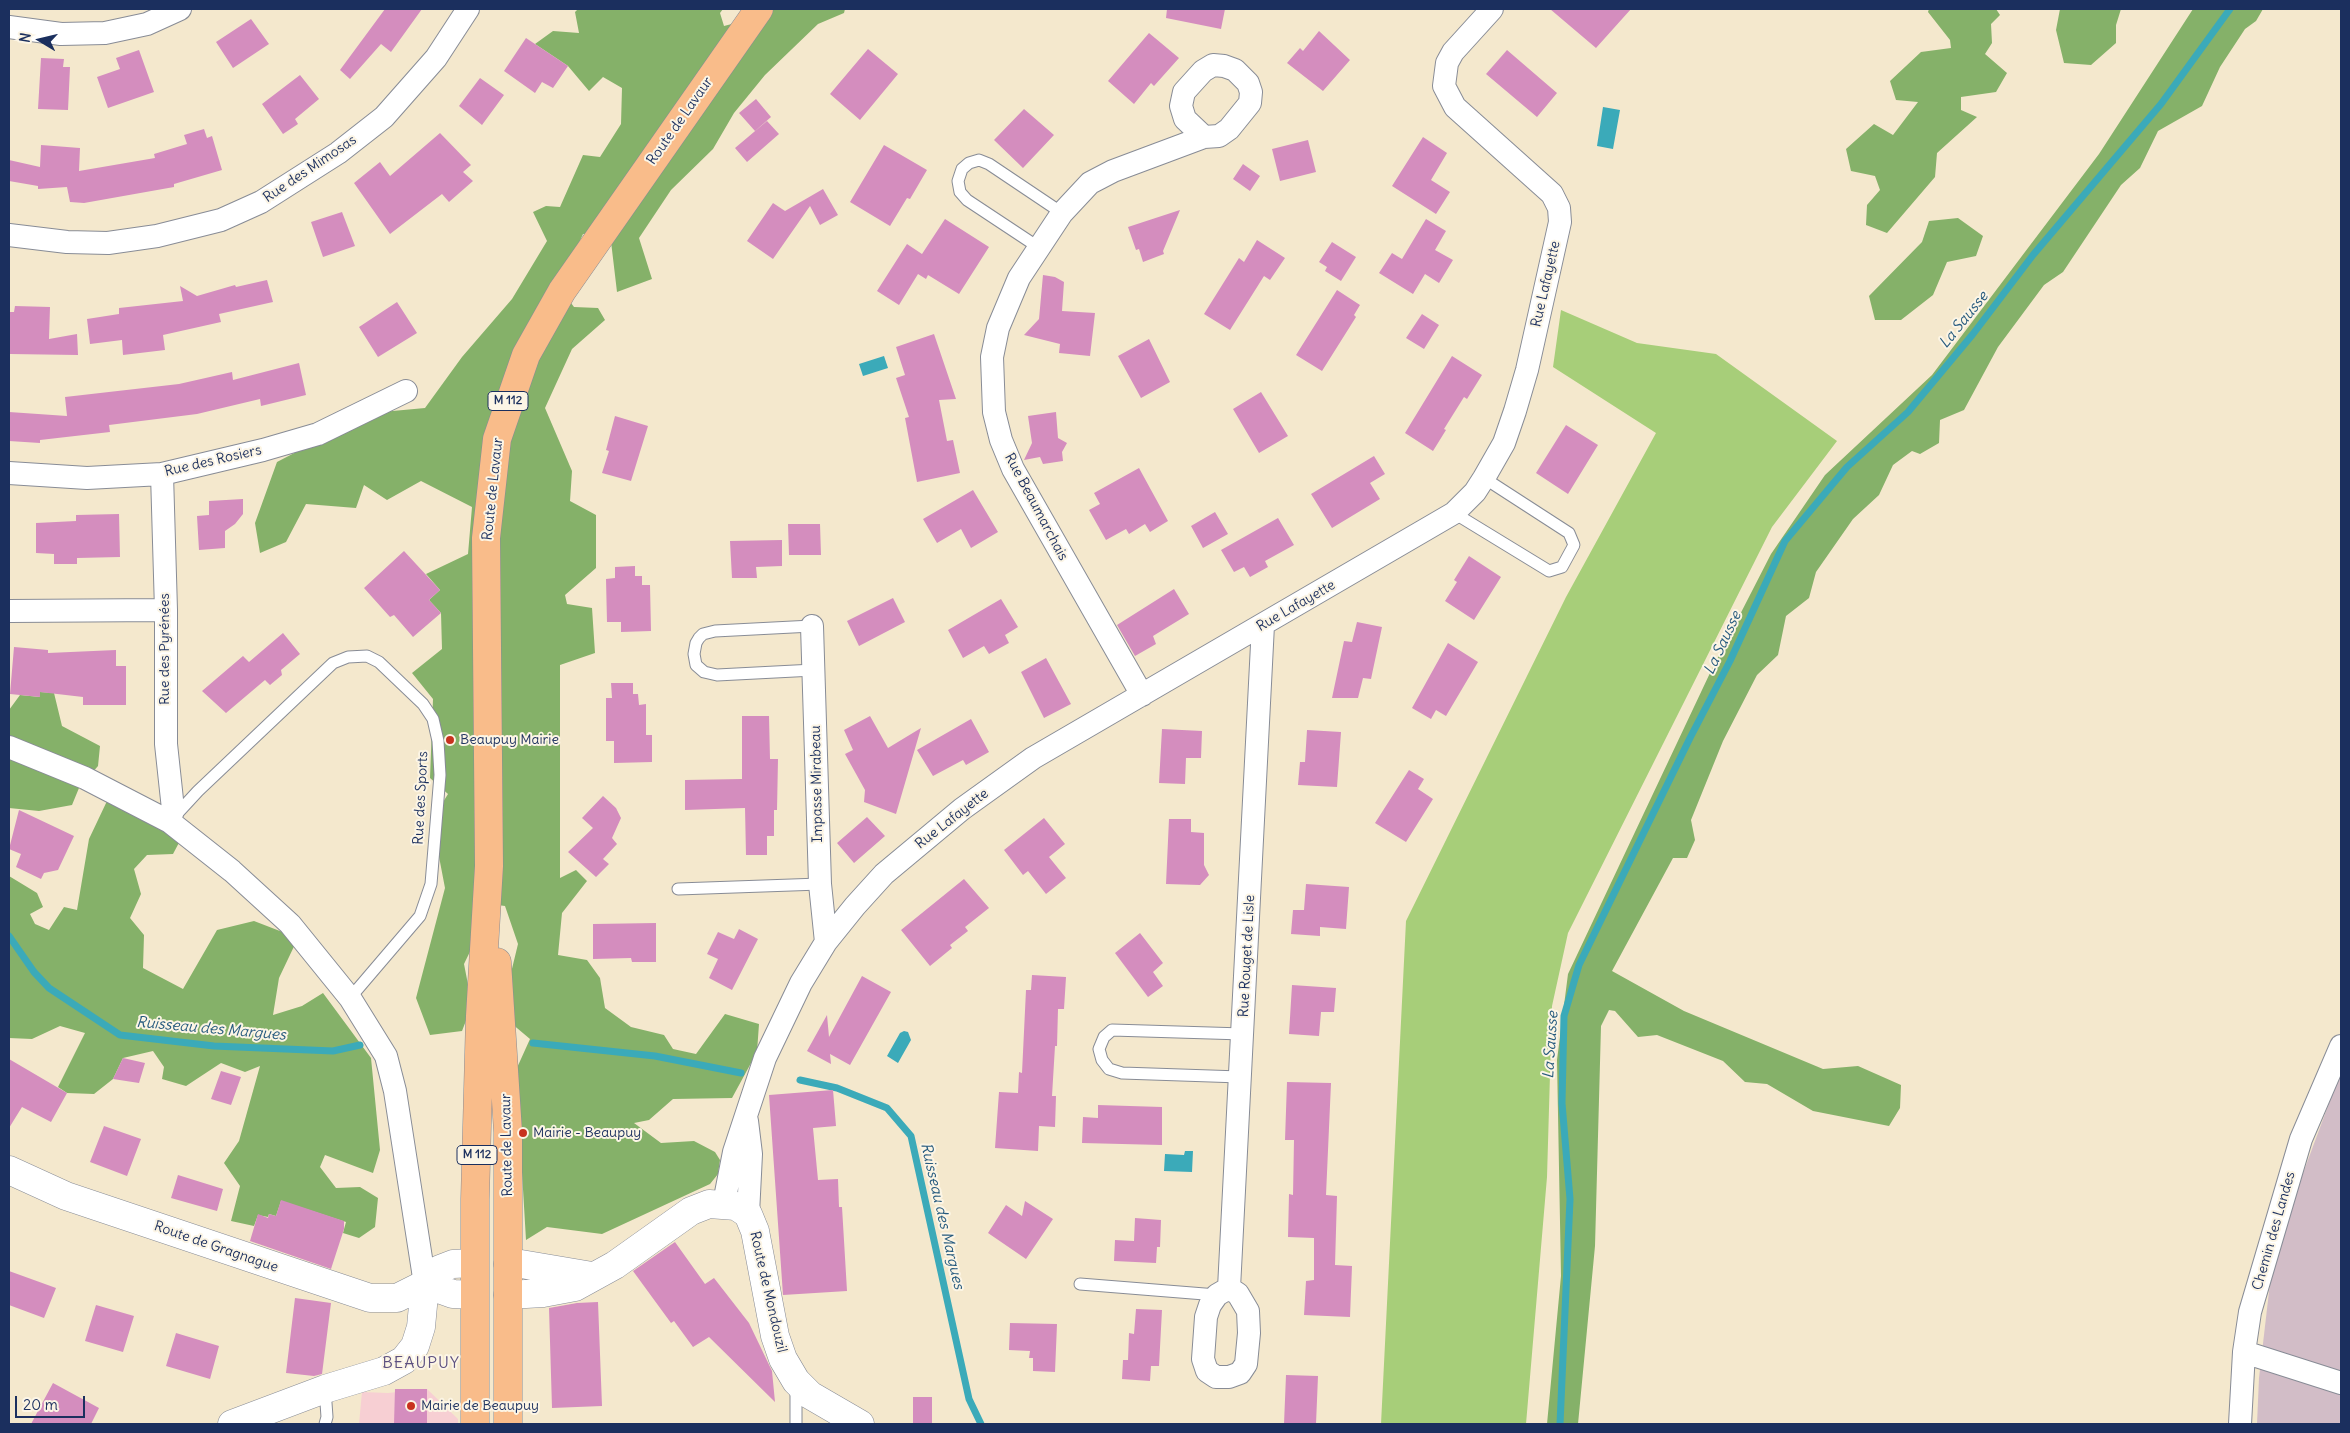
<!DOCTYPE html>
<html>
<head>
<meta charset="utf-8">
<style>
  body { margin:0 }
  #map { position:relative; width:2350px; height:1433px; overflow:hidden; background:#f4e8cd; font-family:Delius,sans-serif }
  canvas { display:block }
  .frame { position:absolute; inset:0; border:10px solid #1b2f5e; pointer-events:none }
  .north { position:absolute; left:15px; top:15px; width:50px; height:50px; -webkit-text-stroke:4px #fcf5e5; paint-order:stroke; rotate:279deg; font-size:14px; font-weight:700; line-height:20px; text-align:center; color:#1b2f5e }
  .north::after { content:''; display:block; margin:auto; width:18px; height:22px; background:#1b2f5e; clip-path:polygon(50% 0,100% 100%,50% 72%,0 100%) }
  .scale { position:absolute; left:15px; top:1396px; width:70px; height:22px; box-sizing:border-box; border:2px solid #1b2f5e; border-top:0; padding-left:6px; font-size:15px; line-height:18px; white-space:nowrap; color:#1b2f5e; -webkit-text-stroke:4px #fcf5e5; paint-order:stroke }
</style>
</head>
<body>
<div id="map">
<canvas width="2350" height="1433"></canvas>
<div class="frame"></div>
<div class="north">N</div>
<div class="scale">20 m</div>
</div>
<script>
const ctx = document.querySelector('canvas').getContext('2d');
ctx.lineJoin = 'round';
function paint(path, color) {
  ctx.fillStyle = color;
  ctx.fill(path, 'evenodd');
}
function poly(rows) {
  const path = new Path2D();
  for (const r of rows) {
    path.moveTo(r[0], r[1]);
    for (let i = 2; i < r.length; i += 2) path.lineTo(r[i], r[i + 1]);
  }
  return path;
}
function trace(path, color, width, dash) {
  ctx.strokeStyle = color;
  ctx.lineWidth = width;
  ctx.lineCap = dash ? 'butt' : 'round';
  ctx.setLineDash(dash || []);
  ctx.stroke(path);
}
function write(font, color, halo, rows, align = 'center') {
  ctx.font = font + ' Delius,sans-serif';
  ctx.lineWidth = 4;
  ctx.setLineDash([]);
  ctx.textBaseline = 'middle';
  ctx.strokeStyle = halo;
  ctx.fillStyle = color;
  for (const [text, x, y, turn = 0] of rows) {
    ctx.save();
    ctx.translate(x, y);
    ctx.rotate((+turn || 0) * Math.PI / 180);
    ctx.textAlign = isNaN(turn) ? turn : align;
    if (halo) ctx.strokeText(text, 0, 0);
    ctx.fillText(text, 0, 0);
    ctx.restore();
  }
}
const built = poly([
  [427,1389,458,1419,458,1424,359,1424,362,1392,388,1393]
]);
const industrial = poly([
  [2341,1071,2341,1424,2257,1424,2259,1378,2270,1283,2302,1176]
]);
const green = poly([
  [1561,310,1637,343,1716,354,1837,441,1772,527,1568,933,1552,1006,1547,1177,1526,1424,1381,1424,1406,921,1566,597,1656,433,1553,367]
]);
const forest = poly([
  [578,9,723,9,720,13,724,26,747,20,772,9,845,9,844,13,818,24,765,75,734,113,713,149,671,190,639,238,652,279,617,292,610,233,583,234,559,287,574,307,598,308,605,320,572,349,545,408,572,471,570,501,596,515,596,568,565,595,567,604,592,608,595,653,560,665,560,878,576,870,587,881,562,913,558,955,587,960,600,978,605,1008,631,1027,664,1035,673,1049,696,1054,725,1014,759,1024,757,1052,732,1098,673,1099,649,1120,634,1123,661,1143,694,1141,715,1152,720,1160,718,1174,710,1184,602,1234,547,1227,526,1240,516,1070,530,1039,511,1023,510,977,518,944,505,906,475,902,478,935,464,964,472,1005,462,1031,430,1035,416,998,445,888,432,820,448,794,430,778,433,699,412,673,442,649,441,613,429,600,440,590,426,574,468,554,472,507,421,481,387,500,364,485,356,508,306,504,286,542,260,553,255,523,277,462,371,413,425,408,462,357,512,299,547,241,533,212,546,206,560,207,583,155,600,157,621,124,622,88,603,77,589,91,568,66,535,44,553,31,579,33,575,12],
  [1929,9,1996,9,2000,15,1991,24,1992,43,1985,54,2007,73,1996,92,1961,97,1961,110,1977,117,1937,153,1935,177,1887,233,1866,225,1867,205,1880,190,1875,176,1851,171,1846,149,1874,124,1893,135,1918,102,1896,100,1890,81,1921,52,1951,48,1950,40,1928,12],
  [2060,9,2121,9,2116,25,2116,43,2091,65,2064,63,2056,30],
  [2193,9,2263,9,2256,21,2245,29,2220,67,2202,106,2158,131,2140,168,2121,185,2063,272,2044,285,1998,347,1964,410,1940,420,1939,443,1920,454,1912,451,1893,465,1879,495,1853,519,1816,572,1809,598,1786,616,1778,655,1757,675,1723,741,1691,820,1695,840,1687,858,1673,858,1612,971,1684,1011,1823,1069,1858,1066,1901,1085,1900,1108,1889,1126,1813,1111,1767,1084,1745,1082,1723,1061,1657,1035,1638,1037,1615,1011,1609,1010,1601,1026,1595,1246,1578,1424,1547,1424,1561,1276,1557,1060,1568,974,1710,673,1771,554,1825,475,1932,375,2099,154],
  [1958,218,1983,236,1976,256,1947,262,1933,295,1901,320,1875,320,1869,296,1922,242,1929,221],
  [40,692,54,693,62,726,100,746,98,766,79,788,72,805,39,811,9,808,9,710,20,695,40,697],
  [107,801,182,837,173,854,147,855,134,869,141,894,130,918,144,935,143,968,183,989,217,930,254,921,298,938,279,978,273,1015,302,1006,323,993,371,1058,380,1150,373,1173,325,1155,320,1167,336,1188,360,1187,378,1198,375,1227,359,1238,343,1233,346,1222,281,1201,276,1216,269,1214,268,1217,258,1215,254,1226,231,1221,240,1186,224,1163,239,1141,260,1066,245,1072,221,1063,186,1086,162,1079,164,1067,153,1051,123,1058,113,1079,94,1094,67,1093,58,1087,85,1033,60,1026,32,1039,9,1038,9,876,37,893,43,907,30,914,35,924,49,930,64,907,77,910,89,839]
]);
const water = poly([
  [1603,107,1620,110,1613,149,1597,146],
  [884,356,888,368,863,376,859,364],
  [904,1031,908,1032,911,1040,898,1063,887,1056,900,1033],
  [1185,1151,1193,1151,1192,1172,1164,1171,1165,1154,1184,1155]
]);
const stream = poly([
  [9,936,34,972,49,988,120,1035,214,1046,333,1051,360,1045],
  [533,1043,655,1056,741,1073],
  [800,1080,837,1088,887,1108,911,1136,969,1399,981,1424],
  [1560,1424,1570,1199,1562,1103,1564,1016,1579,965,1690,738,1730,661,1785,541,1847,467,1908,412,1973,334,2033,255,2161,104,2230,9]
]);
const building = poly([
  [385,9,422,9,391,52,381,44,350,79,340,70],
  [1167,9,1225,9,1221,29,1166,18],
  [1550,9,1631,9,1596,48],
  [251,19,269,44,233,68,216,42],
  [1319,31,1350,60,1323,91,1287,63,1300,48,1303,51],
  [1149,33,1179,58,1154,86,1151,83,1134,104,1108,81],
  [526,38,568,66,553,88,542,82,535,93,504,71],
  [868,49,898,74,860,120,830,94],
  [139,50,154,92,108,108,97,77,120,69,116,58],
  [1507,50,1557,93,1537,117,1486,74],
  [41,58,64,59,63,67,70,67,68,110,38,109],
  [300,75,319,99,295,119,298,124,283,134,262,104],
  [480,78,504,95,482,125,459,106],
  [756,99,771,117,755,131,739,113],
  [1024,109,1054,135,1023,168,994,140],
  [767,121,779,134,747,162,735,148],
  [204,129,207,138,212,136,222,170,174,184,174,187,84,203,70,202,67,187,38,189,38,186,9,181,9,160,40,167,41,145,80,148,79,171,155,158,154,154,187,144,184,135],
  [440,133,471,165,463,172,473,181,449,202,442,194,390,234,354,183,380,162,390,176],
  [1423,137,1447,153,1431,180,1450,192,1436,214,1392,186],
  [1308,140,1316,172,1280,181,1272,149],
  [884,145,927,170,910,199,907,198,890,226,850,202],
  [1243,164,1260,176,1250,191,1233,179],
  [823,189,838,215,820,225,810,206,773,259,747,241,773,203,785,211],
  [1180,210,1163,251,1164,254,1143,262,1139,249,1136,250,1128,227],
  [342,212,355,246,323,257,311,222],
  [945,219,989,247,959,294,928,275,926,279,918,274,899,305,877,291,907,244,922,254],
  [1426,219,1446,231,1435,250,1453,260,1439,283,1425,274,1413,294,1379,273,1392,253,1402,259],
  [1257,240,1285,258,1270,280,1264,276,1230,330,1204,314,1239,258,1244,262],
  [1332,242,1356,257,1341,281,1325,271,1327,267,1319,262],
  [1043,275,1055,277,1064,282,1062,311,1095,313,1090,356,1059,353,1060,344,1024,335,1039,319],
  [267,280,273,302,219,314,221,322,163,335,165,350,123,355,122,340,90,344,87,319,119,314,119,308,183,301,180,286,197,296,235,285,236,287],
  [1337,290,1360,305,1354,315,1356,317,1322,371,1296,355],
  [397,302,417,333,378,357,359,327],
  [15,306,50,307,49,339,77,334,78,355,10,354,9,312,14,312],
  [1422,314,1439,325,1424,349,1406,338],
  [934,334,956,399,939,400,947,441,953,440,960,473,917,482,905,418,909,417,896,378,905,375,896,347],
  [1149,339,1170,382,1141,398,1118,356],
  [1452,356,1482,375,1467,399,1464,397,1444,429,1446,430,1433,451,1405,433],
  [299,363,306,395,261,406,260,399,197,414,109,425,110,432,40,440,40,443,9,441,9,412,67,416,65,397,179,384,232,372,233,380],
  [1261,392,1288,436,1259,453,1233,409],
  [1056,412,1058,438,1067,443,1062,452,1063,461,1043,464,1040,457,1024,460,1032,443,1028,416],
  [615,416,648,426,631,481,602,473,609,451,606,450],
  [1566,425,1598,445,1568,494,1536,473],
  [1374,456,1385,474,1370,483,1380,499,1332,528,1311,494],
  [1139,468,1168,521,1150,532,1145,524,1129,534,1126,529,1106,540,1089,510,1100,504,1094,493],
  [973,490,998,532,971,548,961,529,937,543,923,519],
  [243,499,243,514,235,524,225,531,225,548,199,550,197,516,209,515,209,501],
  [1215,512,1228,534,1203,548,1191,526],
  [119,514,120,557,77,558,77,564,54,564,54,554,36,553,36,523,76,521,76,515],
  [1278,518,1294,545,1265,561,1268,567,1250,577,1244,567,1234,572,1221,550],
  [788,524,820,524,821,555,789,555],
  [782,540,782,566,756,567,757,578,732,578,730,541],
  [404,551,440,590,429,600,441,613,413,637,394,615,390,617,364,588],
  [1469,556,1501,577,1474,620,1445,601,1457,582,1454,580],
  [635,566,635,576,642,576,642,585,650,585,651,631,621,632,621,622,607,622,606,579,615,578,615,567],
  [1174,589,1189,614,1153,636,1156,644,1135,656,1117,625],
  [893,598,905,622,859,646,847,621],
  [1001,599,1018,627,1005,635,1009,643,989,654,984,646,963,658,948,630],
  [1357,622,1382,627,1371,679,1363,678,1358,698,1332,698,1344,641,1352,642],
  [283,633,300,654,281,670,282,675,270,685,265,680,226,713,202,691,243,656,249,662],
  [1448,643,1478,662,1446,716,1436,710,1431,719,1412,708],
  [14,647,48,650,48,653,116,650,116,666,126,666,126,705,83,705,83,697,40,692,40,697,10,694],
  [1046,658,1071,704,1044,718,1021,672],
  [611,683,633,683,633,694,638,694,639,705,646,704,646,735,652,735,652,762,614,763,614,741,606,741,606,698,612,698],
  [742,716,769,716,770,759,778,759,777,810,774,810,774,836,767,836,767,855,746,855,745,808,685,810,685,780,742,779],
  [870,716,888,748,921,728,896,814,864,802,865,790,845,754,853,750,844,730],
  [971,719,989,752,966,765,963,760,933,776,917,750],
  [1162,729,1202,731,1201,758,1186,758,1185,784,1159,783],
  [1307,730,1341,732,1337,787,1298,785,1300,762,1305,762],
  [1409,770,1424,779,1418,789,1433,799,1406,842,1375,823],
  [603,796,616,808,621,818,612,838,617,844,603,859,609,864,596,877,568,852,593,828,582,818],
  [19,810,74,836,58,870,44,873,41,879,16,867,21,854,9,849],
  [867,817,885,836,854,863,837,843],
  [1044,818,1065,844,1049,857,1066,878,1046,894,1028,871,1023,875,1004,850],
  [1169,819,1191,819,1191,832,1204,833,1204,865,1209,875,1200,885,1166,884],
  [964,879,989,908,965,927,968,931,950,945,952,948,930,966,901,930],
  [1306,884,1349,887,1346,929,1320,927,1320,936,1291,934,1293,910,1304,910],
  [656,923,656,962,632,962,631,958,593,959,593,924],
  [739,929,758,939,732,990,709,978,718,959,707,954,718,932,734,939],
  [1140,933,1163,963,1153,972,1163,986,1148,997,1115,953],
  [1032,975,1066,977,1064,1009,1058,1009,1057,1046,1055,1046,1052,1096,1056,1096,1055,1127,1039,1126,1038,1151,995,1148,999,1092,1018,1093,1019,1072,1022,1073,1026,990,1031,990],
  [862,976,891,992,850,1065,830,1054,831,1064,807,1051,827,1015,829,1037],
  [1292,985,1336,988,1334,1012,1321,1012,1319,1036,1289,1034],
  [123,1058,145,1063,139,1083,113,1079],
  [9,1059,67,1093,51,1122,22,1107,9,1128],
  [221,1071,241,1077,231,1105,211,1099],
  [1287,1082,1331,1083,1326,1195,1337,1196,1335,1265,1352,1266,1350,1317,1304,1315,1306,1281,1314,1280,1314,1238,1288,1237,1289,1194,1293,1195,1294,1140,1285,1140],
  [833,1090,836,1126,813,1128,818,1180,838,1179,839,1207,842,1207,847,1291,783,1295,769,1095],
  [1098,1105,1162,1107,1162,1145,1082,1143,1083,1117,1098,1118],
  [104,1126,141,1139,127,1176,90,1162],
  [178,1175,223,1189,217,1211,171,1198],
  [281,1200,344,1221,344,1229,331,1269,250,1241,258,1214,268,1218,269,1214,276,1216],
  [1025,1201,1053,1219,1026,1259,988,1233,1006,1205,1022,1216],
  [1135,1218,1161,1220,1160,1247,1157,1247,1156,1263,1114,1261,1115,1240,1134,1241],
  [675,1242,705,1284,714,1278,749,1323,772,1371,775,1402,709,1337,693,1347,674,1321,671,1323,633,1271],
  [9,1271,56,1288,44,1318,9,1305],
  [295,1298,331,1303,322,1374,314,1376,286,1373],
  [598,1302,602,1406,552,1408,549,1308,577,1303],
  [96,1305,134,1316,123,1352,85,1341],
  [1136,1309,1162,1310,1159,1366,1151,1366,1150,1381,1122,1379,1123,1360,1128,1360,1129,1333,1134,1334],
  [1010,1323,1057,1324,1055,1372,1033,1371,1033,1358,1029,1358,1030,1351,1009,1350],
  [176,1333,219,1346,210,1379,166,1366],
  [1286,1375,1318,1376,1316,1424,1284,1424],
  [53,1383,99,1408,91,1424,31,1424],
  [395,1389,427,1389,427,1424,394,1424],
  [913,1397,932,1397,932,1423,913,1423]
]);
const service = poly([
  [1038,247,967,200,960,192,958,181,962,169,969,163,979,160,989,164,1062,213],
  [1454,513,1549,571,1562,567,1574,545,1569,533,1484,478],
  [812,626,715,631,703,634,699,638,696,643,694,654,696,665,704,672,717,675,814,670],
  [174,817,198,791,333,663,348,657,367,656,379,662,423,704,433,719,438,741,440,775,431,884,420,916,350,998],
  [678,889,820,884],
  [1240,1077,1122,1073,1109,1069,1102,1060,1099,1049,1104,1037,1112,1030,1243,1034],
  [1080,1284,1217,1295],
  [325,1424,327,1417,325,1389],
  [796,1424,796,1386]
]);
const minor = poly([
  [9,27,61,34,105,33,147,24,180,9],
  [9,235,67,242,108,243,157,236,221,220,261,202,338,153,384,117,436,58,468,9],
  [9,473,87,478,162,474,263,450,318,434,406,391],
  [162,474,166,610,166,744,173,809,170,822],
  [9,611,166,610],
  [812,626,820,884,826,942],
  [1142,695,1013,469,1001,440,994,412,992,357,998,328,1019,278,1062,213,1090,183,1113,171,1204,137,1219,136,1229,129,1250,103,1251,92,1248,83,1235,70,1224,66,1213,65,1203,71,1184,92,1181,106,1185,119,1204,137],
  [9,747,85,778,170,822,232,871,290,924,350,998,386,1056,395,1091,425,1284],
  [747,1121,751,1154,748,1214],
  [724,1203,734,1152,765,1058,801,983,826,942,855,906,884,874,962,809,1033,758,1454,513,1475,492,1484,478,1504,443,1515,411,1527,370,1560,222,1559,208,1552,194,1455,107,1444,86,1447,63,1453,52,1492,9],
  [1229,1288,1263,625],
  [1229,1288,1238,1294,1248,1311,1249,1333,1246,1364,1240,1373,1229,1377,1216,1377,1207,1371,1203,1359,1206,1317,1210,1305,1217,1295,1229,1288],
  [2244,1352,2341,1383],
  [2240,1424,2244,1352,2250,1312,2301,1139,2341,1046]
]);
const tertiary = poly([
  [9,1170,66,1196,370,1298,397,1298,425,1284,440,1269,453,1264,474,1263],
  [508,1264,521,1264,592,1276],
  [425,1284,453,1294,474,1295],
  [508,1295,543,1293,575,1287,615,1265,691,1211,709,1204,736,1206,748,1214,755,1231,775,1336,783,1359,796,1381,810,1395,860,1424],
  [232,1424,325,1389,384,1371,404,1360,415,1346,421,1327,425,1284]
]);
const primary = poly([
  [497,962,508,1132,508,1424],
  [475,1424,475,1199,480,1016,489,866,486,538,497,439,526,355,562,291,759,9]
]);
const markers = [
  [450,740,5,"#c8321e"],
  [523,1133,5,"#c8321e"],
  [411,1406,5,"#c8321e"]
];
const shields = [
  [508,401,40],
  [477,1155,40]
];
const shieldNames = [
  ["M 112",508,401],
  ["M 112",477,1155]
];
const streetNames = [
  ["Route de Lavaur",680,121,-55],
  ["Rue des Mimosas",310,169,-34],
  ["Rue Lafayette",1546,284,-77],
  ["Rue des Rosiers",213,461,-13],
  ["Route de Lavaur",493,489,-84],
  ["Rue Beaumarchais",1036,507,62],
  ["Rue Lafayette",1296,606,-30],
  ["Rue des Pyrénées",165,649,-90],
  ["Impasse Mirabeau",817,784,-91],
  ["Rue des Sports",421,798,-87],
  ["Rue Lafayette",952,819,-38],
  ["Rue Rouget de Lisle",1247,956,-87],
  ["Route de Lavaur",507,1145,-91],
  ["Chemin des Landes",2274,1231,-74],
  ["Route de Gragnague",216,1247,19],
  ["Route de Mondouzil",768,1292,77]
];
const poiNames = [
  ["Beaupuy Mairie",460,740],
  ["Mairie - Beaupuy",533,1133],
  ["Mairie de Beaupuy",421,1406]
];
const waterNames = [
  ["La Sausse",1964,320,-51],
  ["La Sausse",1723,643,-65],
  ["Ruisseau des Margues",211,1029,5],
  ["La Sausse",1551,1045,-86],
  ["Ruisseau des Margues",942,1216,77]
];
const quarterNames = [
  ["BEAUPUY",421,1363]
];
paint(built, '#f7cfd3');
paint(industrial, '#d2bdc7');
paint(green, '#a7ce79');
paint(forest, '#85b169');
paint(water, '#3baab9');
trace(stream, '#3baab9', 7);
paint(building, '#d48dbe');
trace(service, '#888c96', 13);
trace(minor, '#888c96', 24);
trace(tertiary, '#888c96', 29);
trace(primary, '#888c96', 29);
trace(service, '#fff', 11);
trace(minor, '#fff', 22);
trace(tertiary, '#fff', 28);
trace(primary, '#f9bc8a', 28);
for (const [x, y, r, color] of markers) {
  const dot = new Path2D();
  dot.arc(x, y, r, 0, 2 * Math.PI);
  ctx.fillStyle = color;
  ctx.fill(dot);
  trace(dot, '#fcf5e5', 2);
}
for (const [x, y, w] of shields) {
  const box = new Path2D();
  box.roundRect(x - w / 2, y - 9.5, w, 19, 4);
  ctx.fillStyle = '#fcf5e5';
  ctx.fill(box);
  trace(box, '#1b2f5e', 1);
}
write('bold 12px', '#1b2f5e', null, shieldNames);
write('14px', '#1b2f5e', '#fcf5e5', streetNames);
write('14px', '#1b2f5e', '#fcf5e5', poiNames, 'left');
write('italic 15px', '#265a7e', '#fcf5e5', waterNames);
ctx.letterSpacing = '1px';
write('16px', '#5c5080', '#fcf5e5', quarterNames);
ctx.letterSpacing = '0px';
</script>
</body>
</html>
